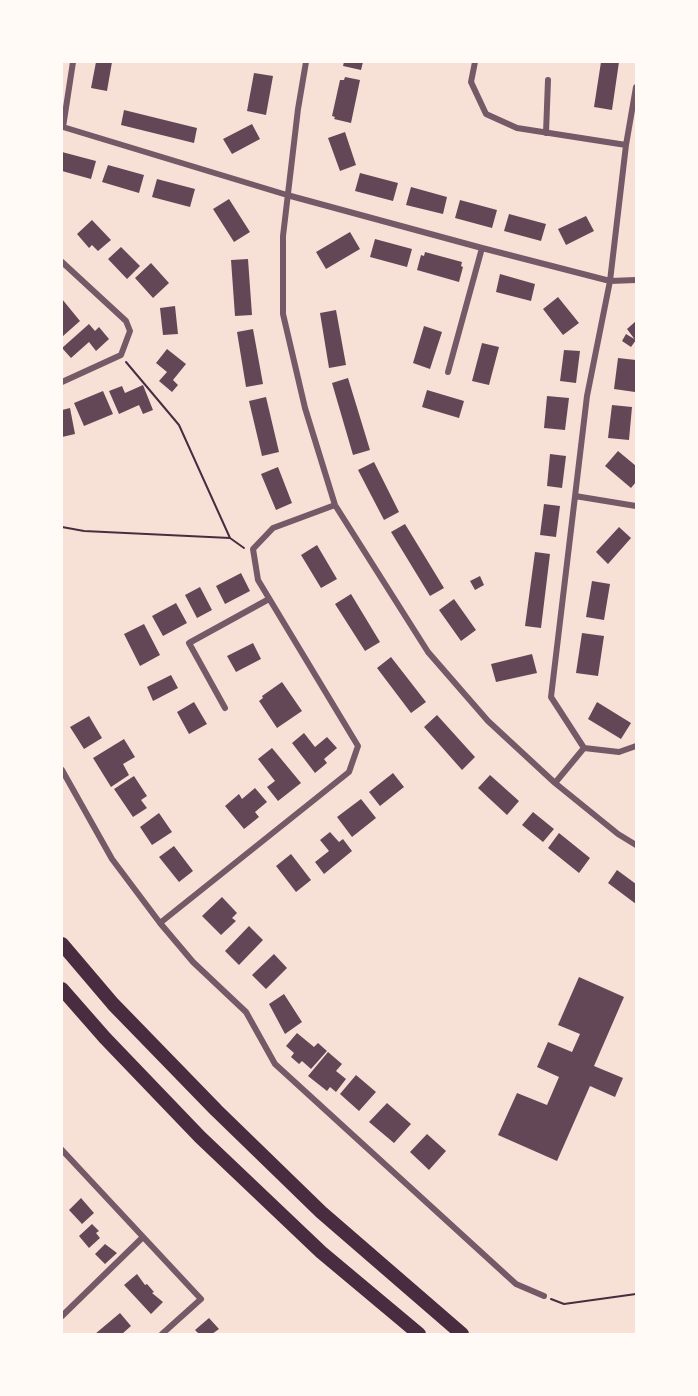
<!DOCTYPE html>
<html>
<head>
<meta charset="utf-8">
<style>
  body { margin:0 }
  #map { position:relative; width:698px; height:1396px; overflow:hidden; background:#f7e1d7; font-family:"Space Grotesk",sans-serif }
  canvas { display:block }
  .frame { position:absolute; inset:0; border:63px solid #fffaf5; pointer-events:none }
</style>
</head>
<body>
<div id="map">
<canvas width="698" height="1396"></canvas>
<div class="frame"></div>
</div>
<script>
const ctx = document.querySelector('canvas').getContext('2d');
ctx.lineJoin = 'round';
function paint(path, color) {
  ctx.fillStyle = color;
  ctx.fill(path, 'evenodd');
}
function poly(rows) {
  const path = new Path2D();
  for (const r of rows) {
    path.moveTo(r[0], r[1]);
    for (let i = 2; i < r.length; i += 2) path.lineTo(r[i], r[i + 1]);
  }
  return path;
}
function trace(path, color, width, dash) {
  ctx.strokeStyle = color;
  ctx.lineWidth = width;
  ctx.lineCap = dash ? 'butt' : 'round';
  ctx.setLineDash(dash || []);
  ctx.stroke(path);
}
const building = poly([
  [96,62,112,62,107,91,91,88],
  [344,62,363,62,361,70,343,66],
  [601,62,619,62,612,110,594,107],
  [254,73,273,76,266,115,247,111],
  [345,77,360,80,351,123,334,119,335,117,332,116,340,80,344,80],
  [124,110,197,128,194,143,121,125],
  [252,124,260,139,232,154,223,139],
  [345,132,356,165,340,171,328,138],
  [62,152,96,161,91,179,62,171],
  [108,165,144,175,139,193,102,182],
  [360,173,398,183,393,201,355,191],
  [157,179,195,189,190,207,152,197],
  [411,187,447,197,443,214,406,205],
  [229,199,250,232,234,242,213,209],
  [460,200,497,210,492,228,455,218],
  [509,214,546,224,541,241,504,231],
  [586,216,594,231,566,245,558,229],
  [92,220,111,240,98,251,92,245,89,248,77,234],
  [350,232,360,249,326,269,316,252],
  [375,239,412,249,407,267,370,257],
  [121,247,140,266,127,279,108,259],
  [425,252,462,262,461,266,463,267,459,282,417,270,421,255,424,256],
  [248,259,252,315,235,316,231,260],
  [151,263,169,283,153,298,135,278],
  [500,274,535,284,531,301,496,292],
  [558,297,579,323,563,335,543,309],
  [62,299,80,321,63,336,62,333],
  [175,306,178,334,163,335,160,308],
  [336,310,346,365,329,368,320,313],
  [636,321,636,341,627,329],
  [89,324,95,331,99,327,109,339,96,351,89,342,71,358,62,348],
  [424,326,442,332,430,369,413,363],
  [253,329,263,384,246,387,237,332],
  [626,334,636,340,631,347,622,341],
  [482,343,499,347,489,385,472,381],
  [167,349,186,364,173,380,178,385,172,392,159,381,167,372,156,363],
  [564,350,580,351,576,383,560,381],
  [618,358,636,360,635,392,614,389],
  [348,378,370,450,353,455,332,383],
  [143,385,153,410,143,414,139,405,119,414,109,391,122,386,125,393],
  [427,390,464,401,459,418,422,407],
  [103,391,113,414,84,426,74,403],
  [547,396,569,398,565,430,544,428],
  [266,397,279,452,262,456,249,401],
  [612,405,632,407,629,440,608,438],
  [70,408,75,434,62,437,62,410],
  [618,451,636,466,636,482,631,488,605,466],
  [550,454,566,456,562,488,547,486],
  [374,462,399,512,384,520,358,470],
  [278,467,292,503,276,510,261,474],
  [544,504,560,506,556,537,540,535],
  [405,524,444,588,430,596,391,532],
  [619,527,631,538,608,564,596,552],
  [317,545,337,579,321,588,301,555],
  [535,552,550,554,541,628,525,626],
  [241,573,250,591,225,604,216,586],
  [480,576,484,585,475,590,470,581],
  [592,581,610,584,604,620,586,617],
  [200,587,212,610,197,618,185,595],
  [351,594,380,642,365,651,335,604],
  [454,599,476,630,461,641,439,610],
  [176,603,187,623,163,636,152,616],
  [144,624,160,655,140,666,124,634],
  [582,633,604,636,598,676,576,673],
  [253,643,261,659,236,672,227,656],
  [532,654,537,673,496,682,491,664],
  [391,657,426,702,411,713,377,668],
  [171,675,178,688,153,701,147,687],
  [282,682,302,711,277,728,259,701,263,698,262,696],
  [194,702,207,724,189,734,177,712],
  [597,702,631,723,621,739,588,719],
  [437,715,475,757,462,770,424,727],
  [89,716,102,738,84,749,70,727],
  [304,733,315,747,327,737,337,748,324,759,327,763,315,773,292,743],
  [124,739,135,757,123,764,129,775,111,787,93,758],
  [272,748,301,783,278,801,267,787,275,781,258,759],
  [393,773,404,787,380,806,369,792],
  [490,775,519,801,507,815,478,788],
  [134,776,147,796,141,800,147,808,133,817,114,789],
  [255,788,267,802,255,812,259,817,244,829,225,806,239,794,242,799],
  [361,799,376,818,352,837,337,817],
  [533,812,554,829,543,842,522,825],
  [159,813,172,832,152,845,140,827],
  [330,832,339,842,343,839,352,851,324,874,315,862,329,851,320,840],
  [559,833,590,858,579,873,548,848],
  [174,846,193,871,179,882,159,857],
  [291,854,311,880,296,892,276,866],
  [617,870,636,884,636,904,608,883],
  [222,897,237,913,232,918,236,921,221,935,202,916],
  [249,926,263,940,239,965,225,951],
  [274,954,287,968,266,989,252,975],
  [579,977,624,997,594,1066,623,1078,615,1097,590,1086,557,1161,498,1135,517,1093,547,1105,559,1077,537,1067,548,1042,572,1052,580,1034,558,1025],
  [284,994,302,1022,285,1034,269,1004],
  [297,1033,314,1047,318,1043,327,1051,311,1069,302,1061,299,1064,291,1057,294,1053,286,1046],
  [328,1052,342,1064,336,1071,346,1079,336,1092,330,1087,327,1091,308,1076],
  [356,1075,376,1092,359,1111,340,1094],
  [387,1103,411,1124,394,1143,369,1122],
  [427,1134,446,1151,429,1170,410,1152],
  [81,1198,94,1213,82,1224,69,1210],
  [92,1224,99,1231,96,1233,100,1238,89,1248,79,1236],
  [105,1244,117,1253,105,1264,95,1254],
  [137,1274,145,1285,147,1284,154,1292,152,1293,163,1302,151,1314,124,1285],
  [120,1313,131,1326,122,1334,95,1334],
  [209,1318,219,1329,212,1334,199,1334,195,1330]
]);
const path = poly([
  [126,362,179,425,230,538],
  [62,527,84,531,230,538,244,548],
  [551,1299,564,1304,636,1294]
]);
const minor = poly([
  [73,62,63,127,287,195,482,248,610,281,636,280],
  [306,62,298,109,283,236,283,314,305,408,335,505,428,652,488,721,555,783,618,834,636,845],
  [475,62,471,82,486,114,517,128,626,145],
  [546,133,548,80],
  [62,262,126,321,130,331,121,355,62,382],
  [448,372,482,248],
  [575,496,636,506],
  [225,708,189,643,269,599],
  [584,748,551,697,587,396,610,281,626,145,636,87],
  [584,748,619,752,636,746],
  [62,770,112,859,160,923,193,962,246,1012,275,1064,516,1284,544,1296],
  [555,783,584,748],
  [160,923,349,772,358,746,258,580,253,549,273,528,335,505],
  [62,1150,201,1299,162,1334],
  [62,1316,143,1237]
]);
const trunk = poly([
  [62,944,113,1004,216,1110,321,1212,462,1334],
  [62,989,105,1038,200,1137,321,1252,419,1334]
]);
paint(building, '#644757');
trace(path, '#4a2c40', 2);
trace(minor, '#755966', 6);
trace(trunk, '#4a2c40', 14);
</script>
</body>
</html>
